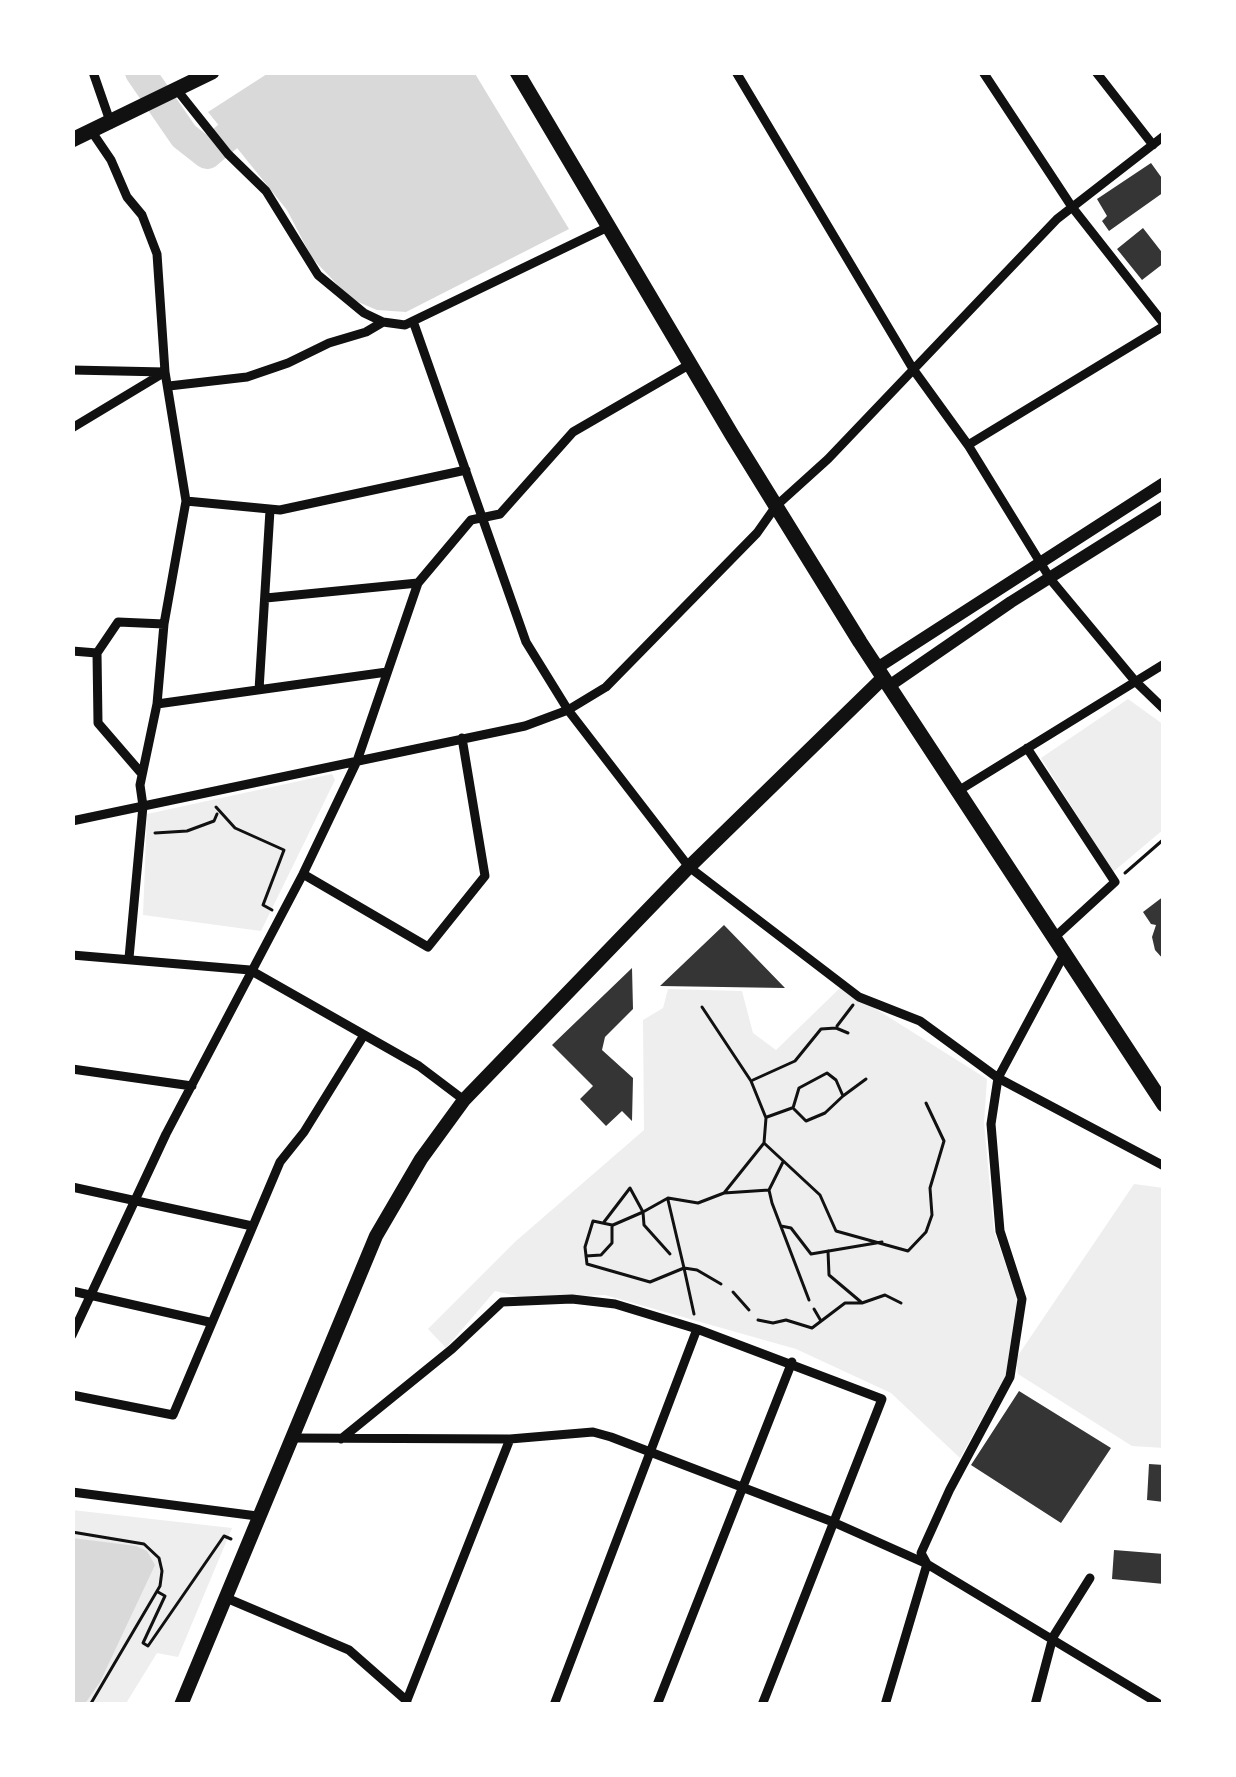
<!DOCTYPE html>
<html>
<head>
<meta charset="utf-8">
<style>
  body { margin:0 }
  #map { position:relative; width:1236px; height:1777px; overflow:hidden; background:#fff; font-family:Karla,sans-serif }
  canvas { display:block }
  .frame { position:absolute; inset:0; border:75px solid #fff; pointer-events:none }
</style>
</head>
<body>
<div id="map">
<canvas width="1236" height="1777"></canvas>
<div class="frame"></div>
</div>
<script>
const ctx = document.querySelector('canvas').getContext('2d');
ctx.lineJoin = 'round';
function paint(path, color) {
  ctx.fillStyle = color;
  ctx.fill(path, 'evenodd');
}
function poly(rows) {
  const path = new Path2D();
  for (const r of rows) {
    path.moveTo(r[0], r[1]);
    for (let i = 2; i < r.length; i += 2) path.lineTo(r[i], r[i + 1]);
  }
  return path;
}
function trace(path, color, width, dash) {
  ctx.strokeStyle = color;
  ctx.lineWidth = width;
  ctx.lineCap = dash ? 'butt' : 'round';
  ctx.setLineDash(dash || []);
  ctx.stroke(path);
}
const green = poly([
  [1128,699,1164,725,1164,829,1113,872,1041,758],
  [332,774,335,780,261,931,143,915,147,814],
  [841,987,987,1079,984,1123,994,1231,1017,1298,1006,1375,960,1458,891,1393,796,1349,605,1295,525,1298,495,1291,446,1348,428,1329,516,1241,644,1130,643,1020,663,1008,668,989,742,991,753,1033,776,1050],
  [1134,1184,1164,1188,1164,1448,1132,1446,1018,1374,1015,1360],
  [72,1510,232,1528,178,1657,157,1653,125,1705,72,1705]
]);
const water = poly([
  [270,72,474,72,569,229,406,312,377,310,351,299,312,258,287,210,208,112],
  [72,1538,136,1546,147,1551,155,1565,100,1682,84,1705,72,1705]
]);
const river = poly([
  [140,72,184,136,207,154,227,137]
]);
const building = poly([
  [1151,163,1164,181,1164,192,1109,231,1102,221,1107,216,1097,199],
  [1143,228,1164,255,1164,263,1142,280,1117,249],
  [1164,896,1164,960,1155,950,1152,937,1156,925,1151,924,1143,912],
  [724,925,785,988,660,986],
  [632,968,633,1009,605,1037,602,1050,633,1078,632,1121,622,1111,606,1126,580,1099,593,1086,552,1045],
  [1019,1391,1111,1448,1061,1523,971,1465],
  [1149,1464,1164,1465,1164,1502,1147,1500],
  [1114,1550,1164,1554,1164,1584,1112,1579]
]);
const path = poly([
  [216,807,235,828,284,850,263,905,272,910],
  [155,833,187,831,214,821,217,814],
  [1125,873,1164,839],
  [702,1007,751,1081,766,1118,764,1143],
  [837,1026,853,1005],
  [753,1080,795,1061,821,1029,836,1028,848,1033],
  [793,1108,799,1088,827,1073,836,1080,843,1096,866,1079],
  [794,1109,806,1121,825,1113,843,1096],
  [767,1117,792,1108],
  [783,1162,769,1190,772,1203,809,1300],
  [724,1193,764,1143,820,1195,836,1231,908,1251,926,1232,932,1215,930,1188,944,1141,926,1103],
  [668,1200,684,1268,697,1270,721,1284],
  [604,1222,630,1188,643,1212,613,1225],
  [781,1226,791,1228,811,1254,882,1242],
  [828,1251,829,1275,861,1302],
  [670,1254,644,1225,643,1212,668,1198,698,1203,724,1193,769,1190],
  [586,1256,601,1255,612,1243,612,1225,593,1221,585,1247,587,1264,650,1282,684,1268,694,1314],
  [733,1292,749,1310],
  [814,1309,821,1321],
  [758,1320,773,1323,786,1320,812,1328,845,1303,862,1303,885,1295,901,1303],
  [72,1532,144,1544,159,1558,162,1571,160,1586,90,1705],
  [158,1592,165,1596,143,1643,148,1646,224,1536,231,1539]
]);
const minor = poly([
  [93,72,111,124],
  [736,72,913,369,968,445,1164,326],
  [983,72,1072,207,1164,324],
  [1096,72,1153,145],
  [177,90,228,154,266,191,318,275,364,313,383,322,405,325,413,321,608,227],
  [92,132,111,160,127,197,142,215,157,254,165,372,186,501,164,624,157,704,140,785,143,806,129,958],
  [413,321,526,642,568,710,689,867,859,997,920,1021,998,1078,1164,1166],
  [72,370,165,372],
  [169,386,247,377,288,363,329,343,366,332,383,322],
  [72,428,165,372],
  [968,445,1051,580,1135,681,1164,709],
  [186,501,280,510,466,470],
  [266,598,418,583],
  [72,651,97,653,118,622,164,624],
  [97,653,98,723,142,774],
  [259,690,270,510],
  [157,704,387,672],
  [1027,748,1115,882,1056,936],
  [958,791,1164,664],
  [72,821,525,726,568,710,606,687,757,533,776,506,828,459,1057,219,1164,136],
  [303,874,428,947,485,876,462,738],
  [72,955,250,970,419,1066,464,1100],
  [72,1069,192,1086],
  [72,1187,252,1226],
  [72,1291,209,1322],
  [72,1335,166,1134,303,874,357,761,418,583,471,520,500,514,573,432,692,363],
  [72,1395,173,1415,280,1162,304,1132,364,1035],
  [290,1438,510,1439,593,1432,611,1437,833,1522,927,1564,1161,1705],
  [341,1439,452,1349,502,1302,572,1299,615,1304,697,1329,882,1399,762,1705],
  [72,1492,257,1516],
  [224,1597,349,1650,407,1701],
  [405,1705,510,1439],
  [554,1705,697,1329],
  [657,1705,792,1362],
  [885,1705,927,1564,921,1553,950,1489,1010,1377,1022,1299,1000,1231,991,1124,998,1078,1066,951],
  [1035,1705,1053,1637,1090,1578]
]);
const tertiary = poly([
  [877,668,1164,483],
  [889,686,1011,602,1164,506]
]);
const secondary = poly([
  [181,1705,376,1236,421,1159,464,1100,689,867,883,678]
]);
const primary = poly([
  [517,72,732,435,860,642,1164,1105]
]);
const trunk = poly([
  [72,140,212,72]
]);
paint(green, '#eee');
paint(water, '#d9d9d9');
trace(river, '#d9d9d9', 30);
paint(building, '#353535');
trace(path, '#111', 3);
trace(minor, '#111', 9);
trace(tertiary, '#111', 12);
trace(secondary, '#111', 14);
trace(primary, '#111', 15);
trace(trunk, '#111', 15);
</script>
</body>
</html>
